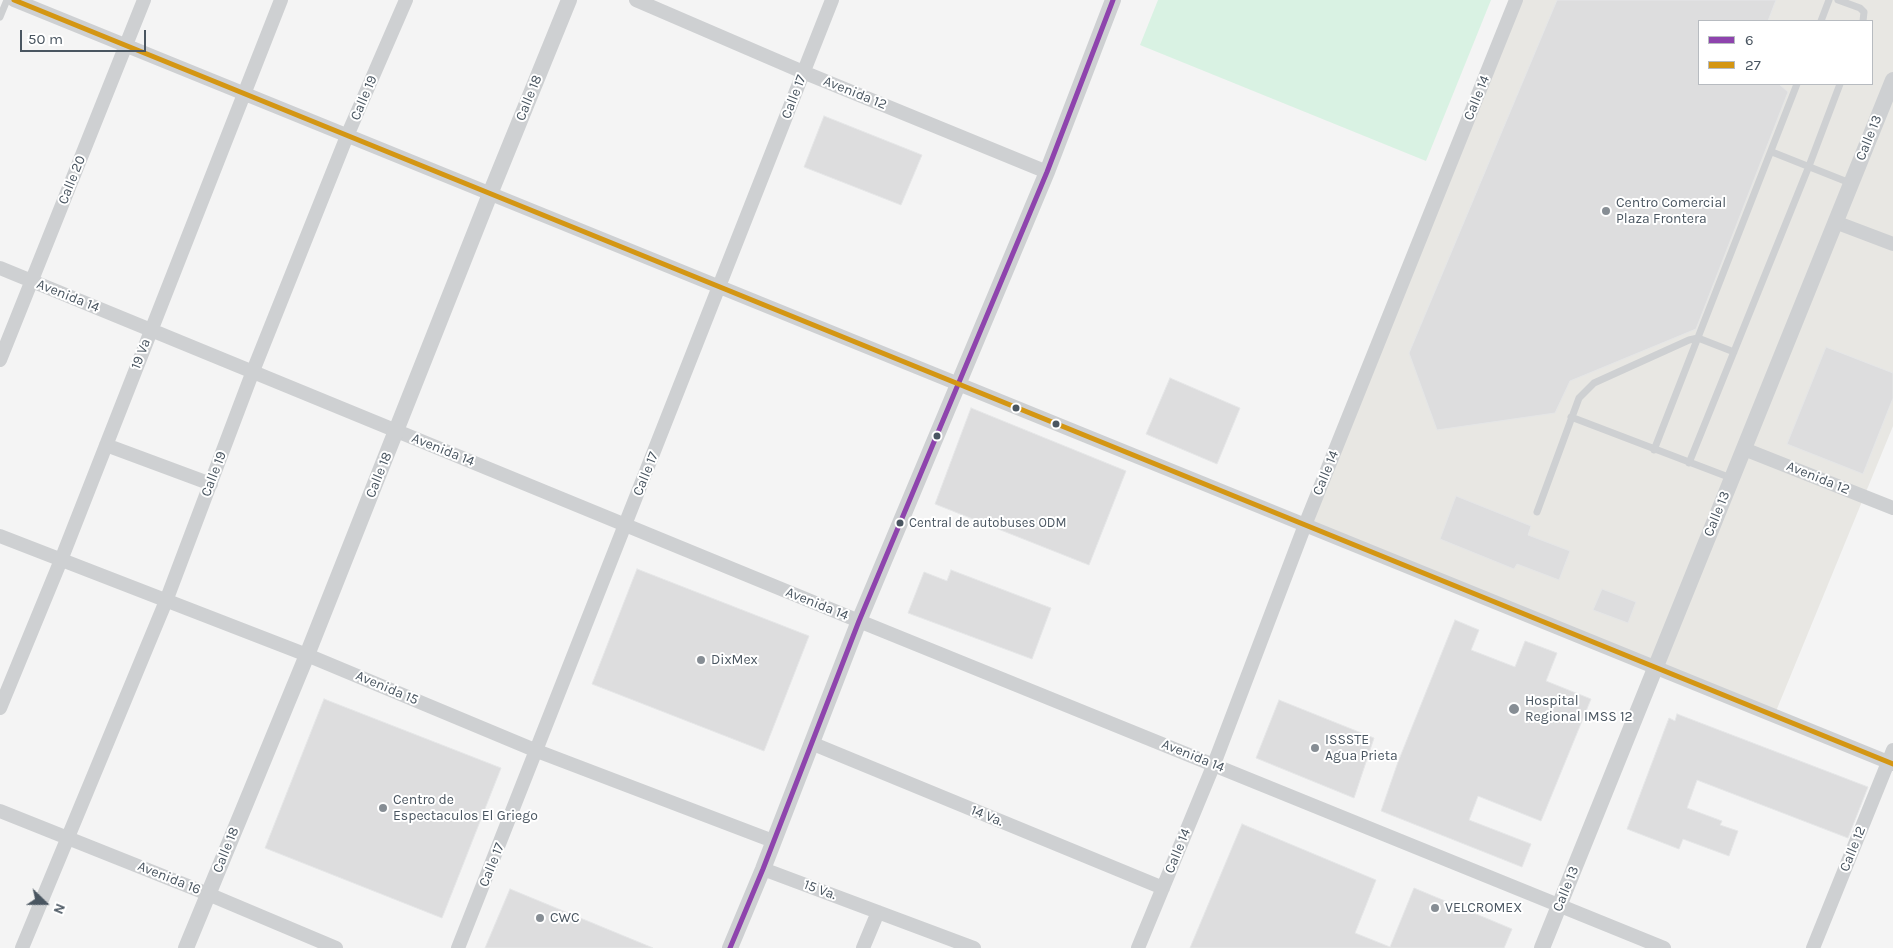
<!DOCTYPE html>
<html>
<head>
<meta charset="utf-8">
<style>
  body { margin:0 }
  #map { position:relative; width:1893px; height:948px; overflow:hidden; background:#f4f4f4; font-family:Karla,sans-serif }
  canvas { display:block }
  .legend { position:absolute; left:1698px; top:20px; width:175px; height:65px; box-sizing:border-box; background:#fff; border:1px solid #b7bbc0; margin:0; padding:6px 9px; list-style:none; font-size:15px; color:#4a5661 }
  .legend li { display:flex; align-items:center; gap:10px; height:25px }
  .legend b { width:25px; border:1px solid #b7bbc0 }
  .north { position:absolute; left:20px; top:878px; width:50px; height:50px; -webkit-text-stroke:4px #fff; paint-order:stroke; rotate:112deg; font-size:14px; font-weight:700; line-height:20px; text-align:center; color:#4a5661 }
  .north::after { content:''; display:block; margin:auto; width:18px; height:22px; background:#4a5661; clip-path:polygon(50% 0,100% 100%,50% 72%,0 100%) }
  .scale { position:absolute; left:20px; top:30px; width:126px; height:22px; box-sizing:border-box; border:2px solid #4a5661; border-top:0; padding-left:6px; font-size:15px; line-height:18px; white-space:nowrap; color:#4a5661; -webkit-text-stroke:4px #fff; paint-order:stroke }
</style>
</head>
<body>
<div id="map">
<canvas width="1893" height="948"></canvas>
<ul class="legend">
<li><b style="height:6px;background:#8e44ad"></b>6</li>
<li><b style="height:6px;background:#d49613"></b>27</li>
</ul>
<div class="north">N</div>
<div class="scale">50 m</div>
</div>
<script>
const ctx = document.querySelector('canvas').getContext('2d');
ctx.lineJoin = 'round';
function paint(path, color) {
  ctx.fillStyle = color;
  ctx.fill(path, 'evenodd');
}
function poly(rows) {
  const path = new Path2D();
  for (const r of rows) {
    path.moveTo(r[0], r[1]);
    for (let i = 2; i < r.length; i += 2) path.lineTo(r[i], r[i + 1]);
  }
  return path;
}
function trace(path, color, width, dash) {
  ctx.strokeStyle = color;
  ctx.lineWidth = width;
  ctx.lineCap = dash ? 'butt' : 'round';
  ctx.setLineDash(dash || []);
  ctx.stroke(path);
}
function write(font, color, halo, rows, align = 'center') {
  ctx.font = font + ' Karla,sans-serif';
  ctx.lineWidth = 4;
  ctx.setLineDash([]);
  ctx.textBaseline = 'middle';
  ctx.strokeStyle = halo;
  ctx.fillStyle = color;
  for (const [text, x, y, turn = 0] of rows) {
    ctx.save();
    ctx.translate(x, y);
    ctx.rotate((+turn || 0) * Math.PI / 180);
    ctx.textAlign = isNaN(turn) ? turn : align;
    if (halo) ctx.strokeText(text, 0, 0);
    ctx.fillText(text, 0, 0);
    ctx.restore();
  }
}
const commercial = poly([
  [1516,0,1893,0,1893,426,1774,716,1305,525],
  [1699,21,1872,21,1872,84,1699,84]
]);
const green = poly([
  [1158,0,1491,0,1426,161,1140,45]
]);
const building = poly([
  [1557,0,1776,0,1768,21,1699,21,1699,84,1779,84,1788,92,1696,329,1570,381,1555,413,1437,430,1409,353,1557,0],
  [824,116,922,155,901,205,804,167,824,116],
  [1826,347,1893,373,1893,398,1863,474,1787,444,1826,347],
  [1170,378,1240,408,1217,464,1146,434,1170,378],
  [971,408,1126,471,1089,565,935,504,971,408],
  [1456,496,1531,526,1528,535,1570,551,1559,580,1517,564,1514,569,1440,539,1456,496],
  [637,569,809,636,764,751,592,684,637,569],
  [951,570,1051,608,1032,659,908,613,924,572,947,581,951,570],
  [1602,589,1636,602,1628,623,1593,610,1602,589],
  [1455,620,1479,630,1471,650,1515,667,1525,641,1557,653,1546,681,1591,699,1541,821,1478,796,1469,820,1531,844,1522,867,1381,811,1398,762,1455,620],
  [324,699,501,768,442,918,265,848,324,699],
  [1279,700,1374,738,1354,798,1256,758,1279,700],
  [1677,714,1868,787,1848,838,1697,780,1687,808,1722,821,1720,825,1738,831,1729,856,1683,839,1679,849,1627,829,1669,718,1675,721,1677,714],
  [1242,824,1376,880,1355,933,1390,947,1414,888,1512,929,1504,948,1190,948,1242,824],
  [510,889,653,948,485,948,510,889]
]);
const service = poly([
  [1838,0,1860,8,1864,12,1863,21],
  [0,17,7,0],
  [1821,21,1829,0],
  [1772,152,1850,183],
  [1571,417,1731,478],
  [1654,450,1797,84],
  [1689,463,1809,166,1840,84],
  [1537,512,1579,398,1594,383,1689,340,1698,338,1734,352]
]);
const minor = poly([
  [14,0,1893,764],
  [636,0,803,72,1047,172],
  [1835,222,1893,244],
  [0,268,859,621,1664,948],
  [0,360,144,0],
  [106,445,211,484],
  [1744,449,1893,508],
  [0,536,307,655,537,751,773,841],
  [0,708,61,560,281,0],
  [811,743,1163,888],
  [0,811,208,894,336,948],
  [763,869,974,948],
  [22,948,166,601,253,371,347,136,406,0],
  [458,948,832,0],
  [863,948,878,912],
  [1138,948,1214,764,1305,525,1516,0],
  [1813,948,1893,750]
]);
const tertiary = poly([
  [186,948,307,655,490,194,569,0],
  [730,948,763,869,859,621,1047,172,1113,0],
  [1542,948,1893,80]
]);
const bus1 = poly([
  [730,948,763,869,859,621,1047,172,1113,0]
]);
const bus2 = poly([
  [14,0,1893,764]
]);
const markers = [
  [1606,211,5,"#868d94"],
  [1016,408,4.5,"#4a5661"],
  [1056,424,4.5,"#4a5661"],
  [937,436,4.5,"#4a5661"],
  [900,523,4.5,"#4a5661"],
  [701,660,5,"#868d94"],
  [1514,709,6,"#868d94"],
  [1315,748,5,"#868d94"],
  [383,808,5,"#868d94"],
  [1435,908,5,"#868d94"],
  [540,918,5,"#868d94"]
];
const busNames = [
  ["Central de autobuses ODM",909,523]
];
const streetNames = [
  ["Avenida 12",855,93,22],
  ["Calle 17",794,97,-69],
  ["Calle 19",364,98,-67],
  ["Calle 18",529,98,-68],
  ["Calle 14",1477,98,-68],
  ["Calle 13",1869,138,-68],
  ["Calle 20",72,180,-68],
  ["Avenida 14",68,296,22],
  ["19 Va",141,354,-69],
  ["Avenida 14",443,450,22],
  ["Calle 14",1326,473,-68],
  ["Calle 19",214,474,-69],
  ["Calle 17",646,474,-68],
  ["Calle 18",379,475,-68],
  ["Avenida 12",1818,478,22],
  ["Calle 13",1717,514,-68],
  ["Avenida 14",817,604,22],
  ["Avenida 15",387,688,23],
  ["Avenida 14",1193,756,22],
  ["14 Va.",987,816,22],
  ["Calle 12",1853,849,-68],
  ["Calle 18",226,850,-68],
  ["Calle 14",1178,851,-68],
  ["Calle 17",492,865,-68],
  ["Avenida 16",169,878,22],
  ["Calle 13",1566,889,-68],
  ["15 Va.",820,890,20]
];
const poiNames = [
  ["Centro Comercial",1616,203],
  ["Plaza Frontera",1616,219],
  ["DixMex",711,660],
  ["Hospital",1525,701],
  ["Regional IMSS 12",1525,717],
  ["ISSSTE",1325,740],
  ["Agua Prieta",1325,756],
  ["Centro de",393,800],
  ["Espectaculos El Griego",393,816],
  ["VELCROMEX",1445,908],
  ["CWC",550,918]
];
paint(commercial, '#e8e7e3');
paint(green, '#d9f2e3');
paint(building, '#ddddde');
trace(building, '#e5e6e7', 1);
trace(service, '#ced0d2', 7);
trace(minor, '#ced0d2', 14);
trace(tertiary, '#ced0d2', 16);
trace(bus1, '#8e44ad', 5);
trace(bus2, '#d49613', 5);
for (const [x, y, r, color] of markers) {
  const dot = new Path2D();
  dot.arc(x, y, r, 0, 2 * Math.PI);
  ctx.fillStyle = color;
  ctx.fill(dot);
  trace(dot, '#fff', 2);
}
write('13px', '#4a5661', '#fff', busNames, 'left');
write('14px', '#4a5661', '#fff', streetNames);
write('14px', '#4a5661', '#fff', poiNames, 'left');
</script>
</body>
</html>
